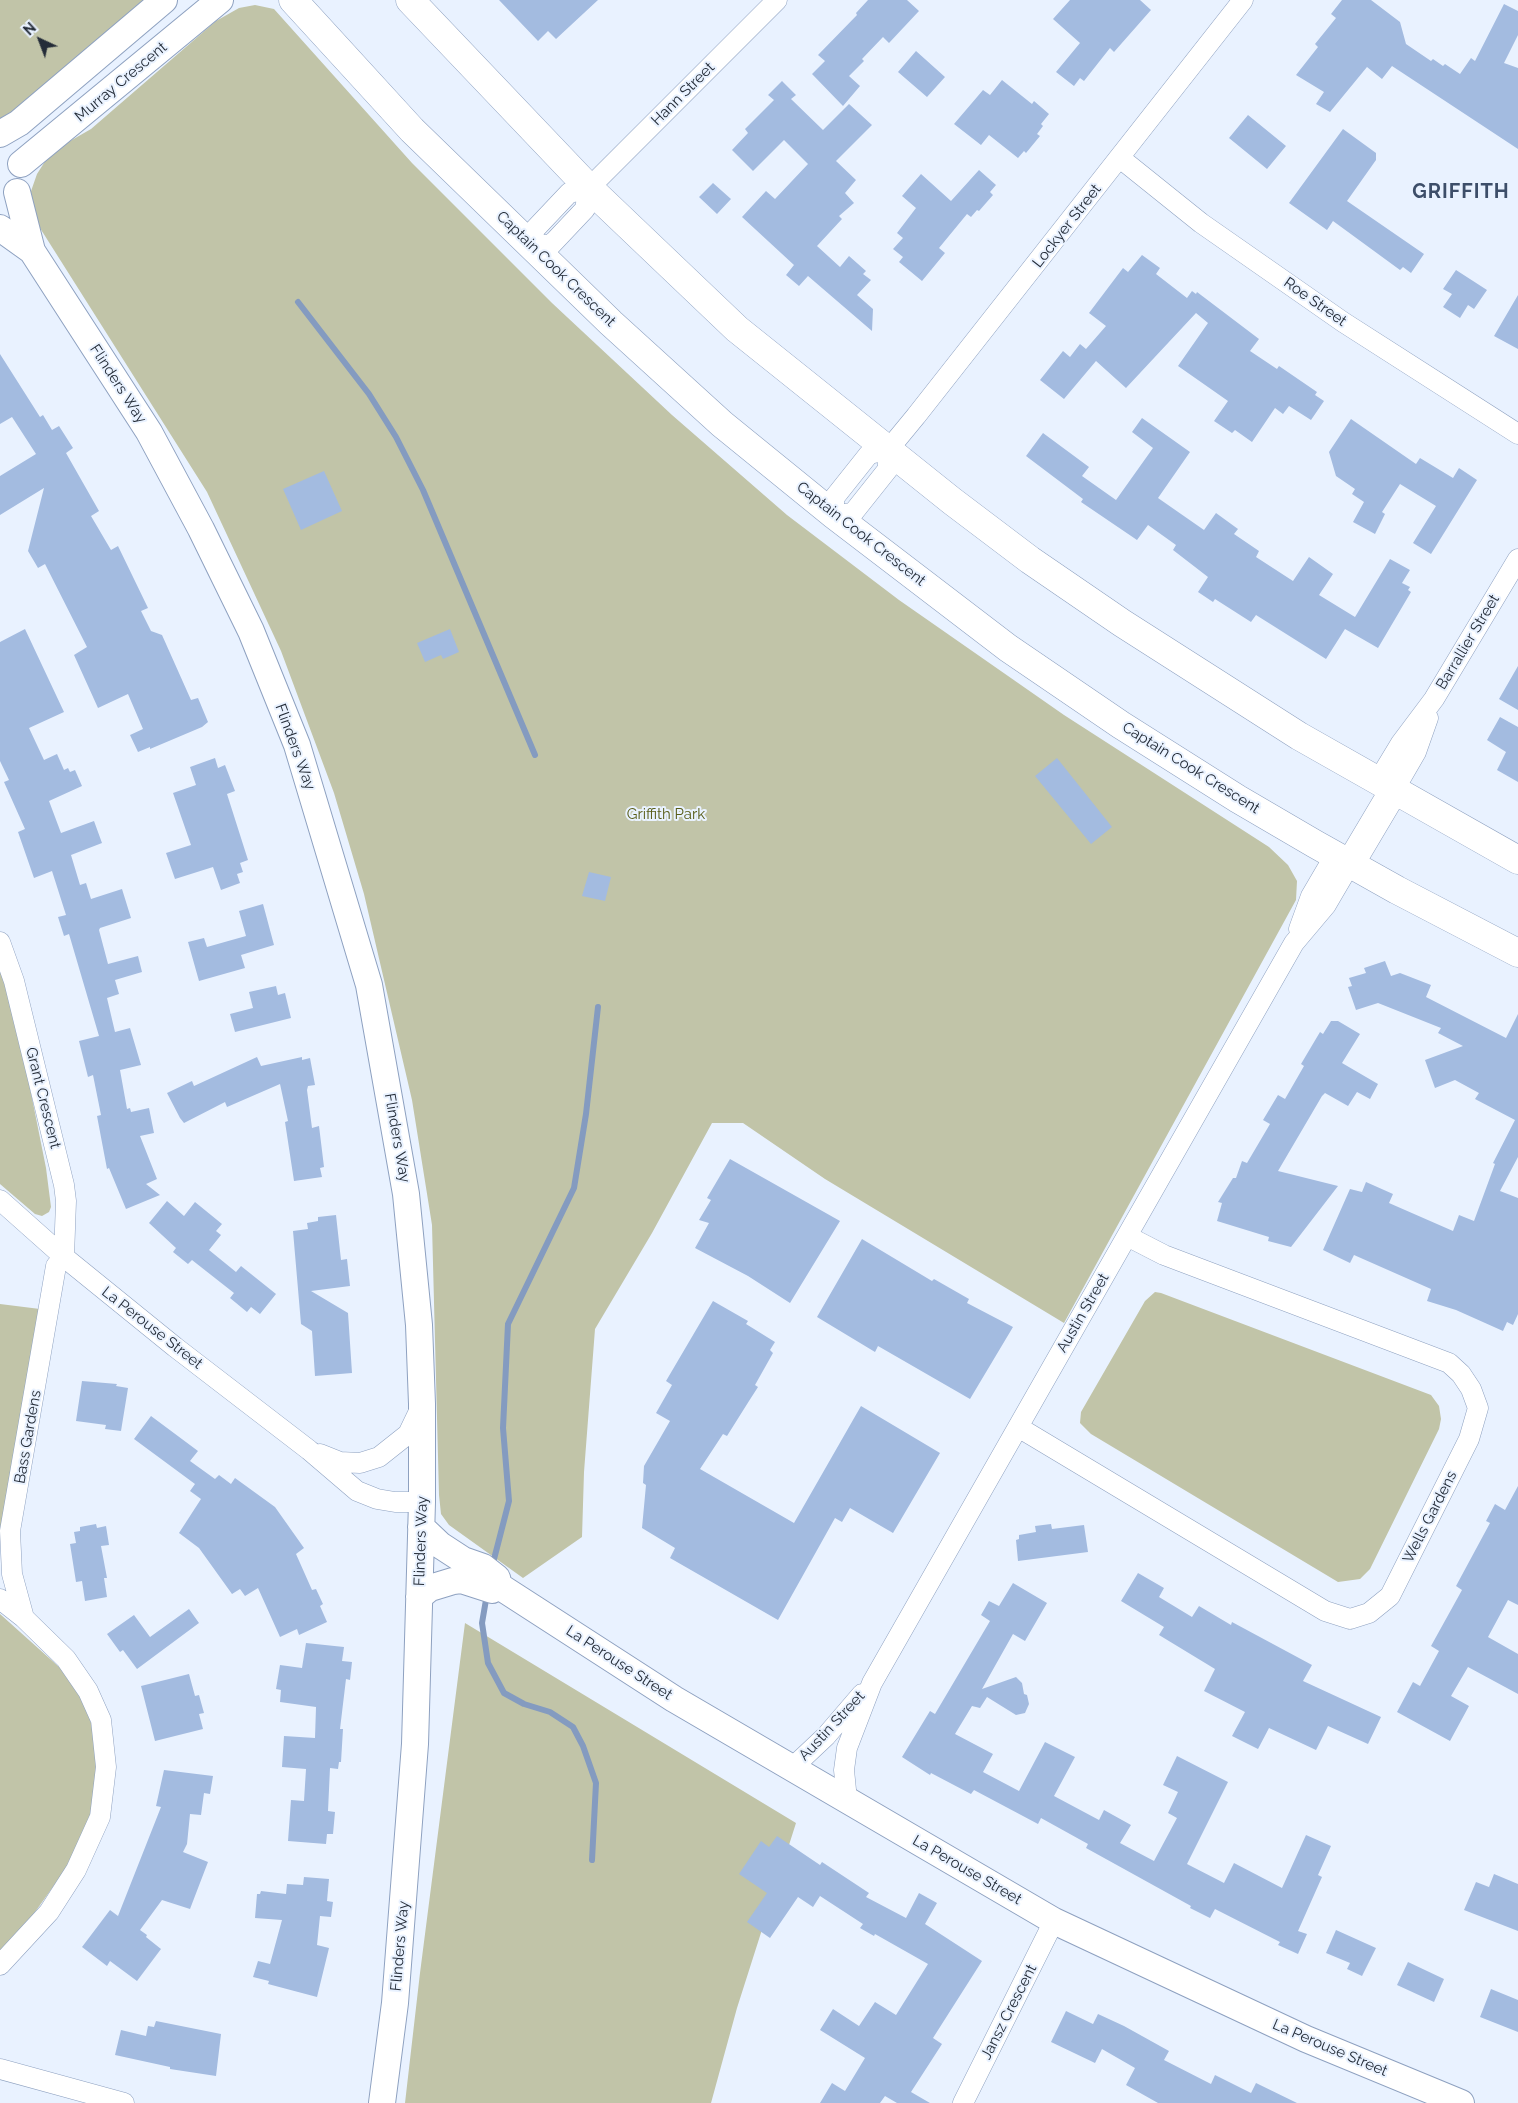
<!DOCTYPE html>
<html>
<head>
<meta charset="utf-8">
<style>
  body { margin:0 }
  #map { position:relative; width:1518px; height:2103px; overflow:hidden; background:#e9f2ff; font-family:Raleway,sans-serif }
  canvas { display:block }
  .north { position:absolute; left:15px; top:15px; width:50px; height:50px; -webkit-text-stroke:4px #e9f2ff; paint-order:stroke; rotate:317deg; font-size:14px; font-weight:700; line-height:20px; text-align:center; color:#242c38 }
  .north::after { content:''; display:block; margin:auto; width:18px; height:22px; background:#242c38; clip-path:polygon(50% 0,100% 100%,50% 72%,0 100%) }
</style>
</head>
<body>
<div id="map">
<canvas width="1518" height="2103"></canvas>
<div class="north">N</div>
</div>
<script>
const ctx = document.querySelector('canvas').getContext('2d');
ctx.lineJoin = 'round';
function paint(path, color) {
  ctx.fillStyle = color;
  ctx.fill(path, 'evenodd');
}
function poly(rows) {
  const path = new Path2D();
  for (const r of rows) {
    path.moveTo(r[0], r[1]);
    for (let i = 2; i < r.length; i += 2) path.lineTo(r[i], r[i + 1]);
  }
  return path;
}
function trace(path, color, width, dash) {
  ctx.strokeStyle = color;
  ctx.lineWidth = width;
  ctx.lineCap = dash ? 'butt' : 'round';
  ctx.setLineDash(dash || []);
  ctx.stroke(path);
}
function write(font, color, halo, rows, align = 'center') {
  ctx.font = font + ' Raleway,sans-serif';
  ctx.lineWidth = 4;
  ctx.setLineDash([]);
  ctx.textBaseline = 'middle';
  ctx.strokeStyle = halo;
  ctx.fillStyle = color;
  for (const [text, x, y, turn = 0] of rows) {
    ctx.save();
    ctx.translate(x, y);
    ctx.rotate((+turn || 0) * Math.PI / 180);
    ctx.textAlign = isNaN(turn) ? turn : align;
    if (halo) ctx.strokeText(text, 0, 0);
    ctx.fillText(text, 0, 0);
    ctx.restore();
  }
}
const green = poly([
  [0,0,148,0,15,112,0,119],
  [255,5,274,9,412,163,552,303,672,415,787,515,899,600,1064,715,1269,847,1288,865,1297,881,1296,900,1064,1323,825,1179,743,1123,712,1123,652,1233,595,1329,584,1472,582,1537,523,1578,449,1525,441,1514,439,1495,432,1225,412,1100,364,894,334,793,281,651,207,492,33,217,30,194,37,174,51,152,91,129,216,21,239,8],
  [0,966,27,1073,46,1168,51,1207,49,1212,42,1216,35,1214,0,1184],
  [1155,1292,1161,1293,1431,1395,1439,1406,1441,1419,1439,1429,1370,1569,1360,1579,1338,1582,1091,1434,1080,1423,1081,1412,1145,1301],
  [0,1304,40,1309,3,1524,0,1528],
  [0,1614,68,1675,88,1710,99,1758,90,1819,65,1870,30,1919,0,1951],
  [465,1623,796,1823,737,2008,711,2103,405,2103,420,1973]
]);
const stream = poly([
  [298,302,369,394,396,437,423,490,535,755],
  [492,1567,509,1501,503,1428,508,1324,574,1188,586,1114,598,1007],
  [487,1594,482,1623,488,1663,504,1693,524,1704,550,1712,573,1727,583,1746,596,1783,592,1860]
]);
const building = poly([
  [499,0,598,0,556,39,548,31,538,41],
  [868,0,907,0,919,11,889,43,883,37,862,59,864,61,849,76,860,86,843,106,812,74,825,61,818,55,857,15,856,13],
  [1070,0,1140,0,1151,10,1114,52,1110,48,1084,81,1080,78,1074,86,1056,72,1080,43,1053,19],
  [1342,0,1371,0,1400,22,1406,44,1431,61,1433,59,1443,66,1445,64,1460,74,1471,58,1475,61,1504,4,1518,11,1518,35,1504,63,1518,68,1518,149,1392,66,1382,79,1367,67,1330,112,1316,104,1324,92,1296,75,1318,47,1315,44,1336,18,1331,14],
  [916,51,945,77,927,97,898,72],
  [1002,80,1032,104,1034,101,1049,114,1041,124,1043,126,1037,134,1040,136,1026,153,1024,151,1018,158,989,135,981,145,954,124,983,90,990,95],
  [782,81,796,95,791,99,823,130,849,104,872,125,836,161,856,180,845,193,854,203,839,216,842,219,817,246,840,267,849,256,866,271,863,274,871,280,857,295,873,309,872,331,808,276,799,286,786,275,794,265,742,217,766,191,775,199,808,164,784,140,753,171,732,150,748,133,745,129,774,100,768,95],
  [1248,115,1286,146,1267,169,1229,138],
  [1343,129,1376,153,1376,160,1347,201,1424,254,1411,273,1403,267,1400,270,1333,221,1327,230,1289,203],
  [979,170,996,185,990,192,993,195,979,211,977,210,971,217,967,214,939,248,945,253,922,281,899,262,903,257,893,249,903,238,897,233,916,208,902,196,921,174,951,201],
  [713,183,731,199,717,214,699,197],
  [1142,255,1160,268,1156,274,1187,298,1192,291,1196,294,1197,292,1259,339,1250,351,1277,369,1279,366,1317,392,1315,395,1324,401,1311,420,1289,406,1283,414,1275,408,1252,442,1235,430,1232,433,1214,421,1228,401,1178,366,1208,323,1196,313,1126,388,1096,361,1064,399,1040,380,1063,351,1070,357,1080,344,1086,349,1106,326,1089,313,1123,268,1128,272],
  [1456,270,1487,290,1474,309,1468,305,1460,318,1443,307,1452,294,1443,289],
  [1518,295,1518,349,1494,336],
  [0,354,40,417,43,415,52,430,59,426,73,448,66,453,99,511,91,516,111,550,118,546,148,608,141,611,151,631,162,635,191,700,198,698,208,722,202,727,150,749,150,747,138,752,130,735,143,729,128,694,98,708,74,655,87,647,45,564,38,568,28,551,44,488,0,515,0,476,36,454,12,417,0,424],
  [1142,418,1190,452,1158,498,1204,530,1216,513,1238,529,1234,534,1259,551,1256,557,1293,581,1309,557,1333,574,1319,595,1355,617,1390,559,1410,570,1402,583,1410,587,1408,590,1411,592,1378,648,1345,629,1326,659,1256,615,1251,622,1215,599,1213,602,1198,592,1208,577,1173,550,1176,545,1148,525,1137,540,1081,502,1083,499,1026,456,1043,433,1089,467,1082,476,1116,500,1153,448,1132,432],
  [1351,419,1416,464,1420,458,1453,478,1459,468,1477,480,1431,554,1413,543,1436,506,1400,484,1382,512,1385,514,1375,534,1353,522,1364,502,1352,494,1355,489,1336,476,1329,452],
  [324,471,342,511,301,530,283,489],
  [25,629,64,712,29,728,44,760,57,754,64,770,68,768,70,772,75,770,82,786,49,801,61,833,94,821,102,843,71,855,80,885,86,883,91,899,122,889,131,918,100,928,99,930,108,964,138,956,142,972,115,980,119,994,107,998,115,1032,130,1028,141,1065,120,1070,127,1109,130,1108,131,1112,149,1108,154,1133,140,1136,157,1179,146,1184,160,1195,126,1209,109,1168,107,1169,97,1116,101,1115,93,1075,88,1077,79,1041,99,1036,69,934,64,936,58,917,66,915,52,871,34,878,18,832,25,829,4,782,9,780,0,761,0,642],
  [450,629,459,652,443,659,441,655,425,662,417,643],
  [1518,666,1518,710,1499,699],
  [1500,717,1518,727,1518,782,1497,770,1506,752,1487,740],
  [215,758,218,768,225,765,235,791,227,794,248,860,240,863,243,872,237,874,240,883,221,890,213,867,175,879,166,853,191,845,173,793,196,785,190,767],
  [1057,758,1112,827,1091,844,1035,776],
  [589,872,611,877,605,901,582,896],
  [263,904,274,945,241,955,245,968,199,981,188,942,204,938,207,947,246,936,239,911],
  [1385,961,1391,976,1400,973,1431,985,1426,997,1506,1038,1518,1014,1518,1157,1500,1191,1518,1198,1518,1314,1513,1325,1507,1322,1503,1331,1456,1310,1427,1301,1431,1289,1354,1255,1350,1263,1323,1250,1350,1189,1362,1192,1366,1182,1393,1194,1389,1203,1453,1231,1459,1215,1474,1221,1495,1164,1493,1163,1515,1120,1475,1099,1479,1093,1455,1080,1435,1088,1425,1060,1463,1046,1438,1033,1441,1028,1378,1003,1356,1010,1348,987,1352,986,1349,978,1366,973,1364,968],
  [276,986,278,995,285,993,291,1018,235,1032,230,1014,253,1008,249,992],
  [1331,1021,1338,1021,1360,1034,1342,1063,1378,1084,1370,1099,1357,1092,1348,1106,1325,1093,1322,1096,1278,1171,1338,1186,1291,1247,1268,1241,1269,1237,1217,1221,1222,1203,1218,1202,1233,1178,1236,1178,1242,1161,1247,1163,1270,1124,1263,1120,1278,1095,1285,1099,1304,1066,1301,1064,1320,1032,1323,1034],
  [257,1057,261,1066,302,1057,302,1060,310,1058,315,1085,308,1086,307,1090,312,1128,319,1126,324,1167,320,1168,322,1177,294,1181,285,1122,288,1121,280,1084,227,1107,225,1102,184,1123,180,1118,167,1093,192,1081,194,1086],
  [730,1159,840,1221,790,1303,748,1276,695,1248,709,1223,699,1220,711,1200,707,1198],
  [167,1201,184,1216,195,1202,222,1224,216,1231,221,1235,209,1250,236,1272,241,1266,276,1294,260,1314,251,1307,247,1312,230,1298,234,1293,192,1260,188,1264,173,1252,176,1248,149,1223],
  [336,1215,341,1260,347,1259,350,1286,311,1291,348,1313,352,1373,315,1376,312,1331,301,1324,293,1231,308,1229,307,1223,318,1221,318,1217],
  [862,1239,932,1281,934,1279,969,1299,967,1303,1013,1327,970,1399,878,1346,875,1352,817,1317],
  [713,1301,748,1321,746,1324,775,1342,770,1350,773,1353,755,1385,758,1387,749,1401,727,1436,723,1434,700,1469,794,1523,861,1406,940,1453,893,1533,850,1508,842,1522,835,1518,778,1620,670,1558,675,1548,642,1528,646,1485,643,1483,644,1466,670,1421,656,1413,672,1385,666,1381],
  [82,1381,117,1384,116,1386,128,1388,121,1431,105,1429,106,1425,76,1421],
  [151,1416,198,1451,190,1461,215,1479,219,1475,231,1484,235,1478,275,1507,304,1548,296,1554,312,1590,316,1589,323,1604,320,1606,327,1622,299,1635,297,1629,280,1637,258,1588,245,1596,240,1589,232,1594,199,1548,179,1533,201,1499,190,1491,195,1484,134,1439],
  [1518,1486,1518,1605,1508,1600,1488,1637,1518,1654,1518,1694,1468,1667,1451,1696,1469,1706,1450,1741,1397,1712,1413,1682,1420,1686,1439,1651,1431,1646,1462,1590,1456,1586,1490,1523,1486,1521,1495,1504,1505,1510],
  [96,1524,97,1528,106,1526,109,1545,101,1546,107,1578,104,1578,107,1597,85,1601,82,1581,76,1582,70,1544,76,1543,74,1532,80,1531,80,1527],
  [1051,1524,1052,1529,1084,1525,1088,1552,1018,1561,1016,1540,1019,1539,1019,1535,1036,1532,1035,1526],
  [1138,1573,1164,1588,1159,1597,1192,1617,1199,1606,1231,1625,1232,1622,1312,1665,1303,1681,1381,1717,1368,1744,1328,1726,1316,1750,1269,1728,1258,1749,1232,1736,1245,1712,1204,1691,1215,1669,1159,1635,1164,1627,1121,1601],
  [1013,1583,1047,1603,1025,1641,1013,1634,982,1689,1016,1677,1022,1683,1024,1694,1027,1695,1029,1704,1025,1713,1016,1715,987,1697,980,1708,972,1706,955,1734,993,1754,983,1772,1019,1791,1045,1742,1075,1757,1054,1796,1099,1820,1104,1810,1131,1825,1120,1843,1154,1861,1177,1818,1168,1813,1178,1792,1163,1785,1177,1756,1228,1782,1187,1864,1224,1883,1234,1863,1282,1888,1306,1835,1331,1846,1318,1875,1322,1877,1298,1931,1307,1934,1298,1954,1278,1945,1280,1942,1215,1909,1210,1918,1190,1908,1191,1906,1086,1848,1088,1844,1041,1818,1038,1824,974,1790,971,1794,931,1773,930,1775,902,1757,930,1711,935,1714,990,1621,981,1615,989,1601,999,1606],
  [189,1609,199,1623,137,1669,123,1650,120,1652,107,1634,134,1615,150,1637],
  [306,1643,344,1647,342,1661,352,1662,350,1680,346,1679,340,1729,343,1729,341,1762,339,1762,338,1769,330,1768,328,1811,335,1812,333,1834,327,1834,326,1844,288,1841,291,1800,304,1801,306,1769,282,1767,284,1736,315,1738,316,1707,280,1702,281,1690,276,1689,280,1665,302,1668],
  [189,1674,195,1696,199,1695,204,1713,199,1714,203,1729,155,1741,141,1686],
  [164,1770,213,1776,210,1794,204,1793,201,1815,190,1814,187,1844,183,1852,208,1862,190,1909,162,1900,140,1930,147,1935,146,1937,161,1949,137,1981,110,1961,107,1966,82,1947,110,1910,118,1916,161,1807,156,1806],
  [777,1836,820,1865,822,1862,869,1893,866,1897,906,1918,919,1893,937,1903,925,1924,982,1961,933,2038,942,2044,911,2092,930,2103,897,2103,885,2096,880,2103,820,2103,832,2083,845,2091,865,2058,820,2030,833,2009,859,2026,875,2002,896,2015,928,1964,875,1934,874,1936,860,1928,863,1924,820,1896,813,1907,798,1897,770,1938,747,1922,767,1893,739,1874,761,1841,769,1847],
  [1494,1874,1518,1884,1518,1931,1464,1910,1476,1882,1489,1887],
  [304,1877,329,1879,327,1901,333,1902,331,1917,320,1916,317,1945,329,1948,317,1997,268,1984,269,1981,253,1977,258,1961,270,1964,282,1920,255,1918,257,1894,260,1894,261,1891,286,1894,287,1884,303,1885],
  [1336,1930,1376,1948,1362,1976,1347,1969,1350,1963,1326,1953],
  [1408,1962,1444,1979,1434,2002,1397,1985],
  [1491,1989,1518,2000,1518,2032,1480,2017],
  [1066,2011,1093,2024,1098,2014,1124,2026,1169,2051,1164,2060,1211,2084,1215,2075,1251,2093,1256,2083,1297,2103,1158,2103,1126,2085,1135,2068,1102,2049,1095,2063,1051,2042],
  [156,2021,221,2034,216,2076,170,2069,170,2067,115,2055,121,2030,146,2036,148,2026,154,2027]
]);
const minor = poly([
  [1120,158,1201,223,1343,322,1518,434],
  [589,188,585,209,551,245,530,244,535,229,569,193,589,188,777,0],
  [888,450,888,469,853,513,834,515,834,498,869,454,888,450,916,416,1243,0],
  [1378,781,1401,743,1434,699,1518,559],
  [1394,790,1416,752,1428,718],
  [1299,929,1311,896,1335,855],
  [0,942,14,981,64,1185,66,1201,64,1257,56,1266,10,1531,12,1574,24,1618],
  [0,1200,64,1257,175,1347,309,1450,357,1491,377,1499,395,1502,422,1502],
  [1018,1427,1325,1611,1350,1619,1369,1613,1390,1596,1469,1439,1478,1408,1471,1389,1461,1374,1449,1363,1164,1255,1127,1236],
  [320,1454,340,1462,360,1463,379,1457,408,1434,421,1407],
  [0,1599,24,1618,66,1659,88,1691,101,1720,106,1767,100,1817,76,1870,49,1912,0,1965],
  [792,1768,826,1736,862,1694],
  [847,1800,844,1770,847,1748,872,1683,1294,943,1326,905,1350,864],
  [0,2069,124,2103],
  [963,2103,1054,1921]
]);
const tertiary = poly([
  [0,134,19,123,164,0],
  [21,164,220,0],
  [17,192,32,251,149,432,201,529,251,631,297,745,369,985,406,1194,419,1325,422,1404,422,1502,415,1744,395,2003,382,2103],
  [0,228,32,251],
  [421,1527,440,1545,463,1560,483,1567,497,1578,499,1586,674,1699,1054,1921,1306,2039,1461,2103],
  [419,1597,430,1588,453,1581,461,1580,492,1590,499,1586]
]);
const secondary = poly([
  [293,0,412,130,611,323,722,424,834,515,1008,648,1121,725,1238,799,1315,844,1397,890,1518,953],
  [410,0,589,188,737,329,952,501,1030,560,1122,623,1299,736,1518,860],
  [1350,864,1394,790]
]);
const streetNames = [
  ["Murray Crescent",121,82,-40],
  ["Hann Street",683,94,-45],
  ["Lockyer Street",1067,226,-52],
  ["Captain Cook Crescent",556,269,44],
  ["Roe Street",1315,302,35],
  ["Flinders Way",118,384,57],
  ["Captain Cook Crescent",861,534,38],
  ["Barrallier Street",1468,642,-59],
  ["Flinders Way",295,747,70],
  ["Captain Cook Crescent",1191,768,32],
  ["Grant Crescent",43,1098,76],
  ["Flinders Way",397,1138,80],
  ["Austin Street",1083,1313,-60],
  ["La Perouse Street",152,1328,38],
  ["Bass Gardens",28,1437,-80],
  ["Wells Gardens",1430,1517,-63],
  ["Flinders Way",421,1541,-88],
  ["La Perouse Street",619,1663,33],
  ["Austin Street",832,1726,-47],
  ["La Perouse Street",967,1870,30],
  ["Flinders Way",400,1946,-85],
  ["Jansz Crescent",1009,2012,-63],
  ["La Perouse Street",1330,2048,23]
];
const parkNames = [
  ["Griffith Park",666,814]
];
const districtNames = [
  ["GRIFFITH",1461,192]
];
paint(green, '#c1c4a8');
trace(stream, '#849bc0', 6);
paint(building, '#a3bbe0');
trace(minor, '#8ea1c0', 21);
trace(tertiary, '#8ea1c0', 28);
trace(secondary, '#8ea1c0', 29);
trace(minor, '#fff', 20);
trace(tertiary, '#fff', 26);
trace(secondary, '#fff', 28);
write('15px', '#242c38', '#e9f2ff', streetNames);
write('15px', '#585c17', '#e9f2ff', parkNames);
ctx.letterSpacing = '1px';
write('bold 20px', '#3d4e69', '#e9f2ff', districtNames);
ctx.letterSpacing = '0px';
</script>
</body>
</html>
